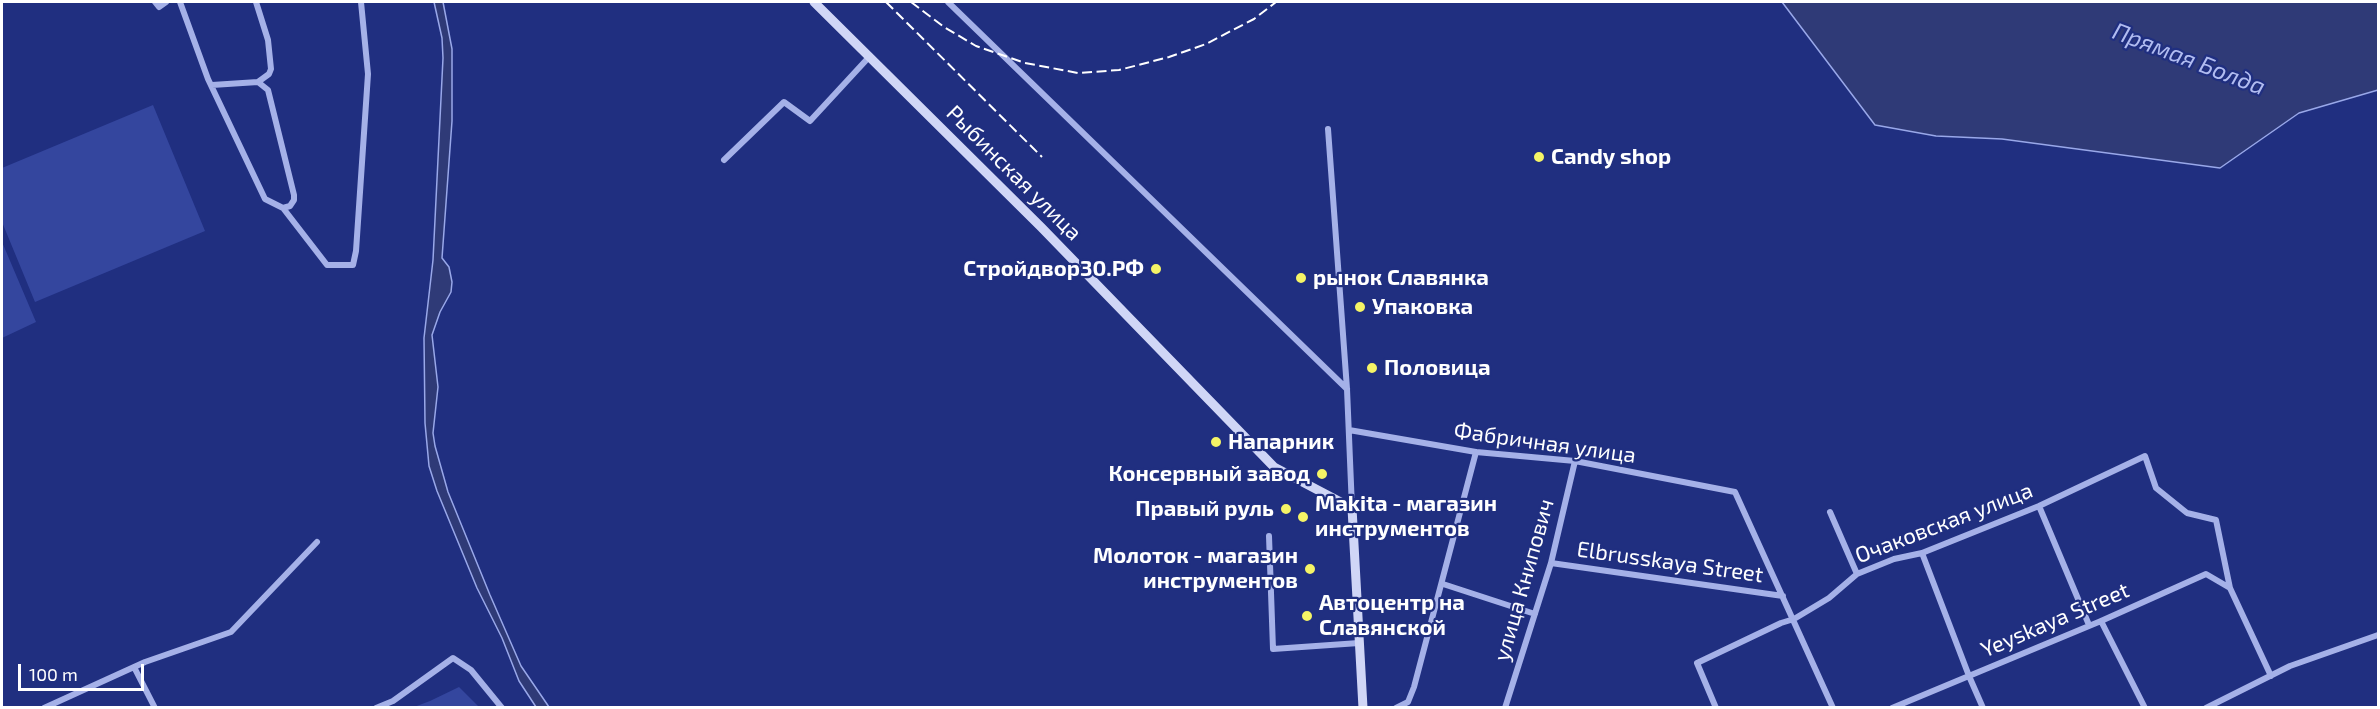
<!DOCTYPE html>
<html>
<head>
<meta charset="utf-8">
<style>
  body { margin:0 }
  #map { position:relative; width:2380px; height:709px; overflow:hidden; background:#202f80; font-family:"Exo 2",sans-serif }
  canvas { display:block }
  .frame { position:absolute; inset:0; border:3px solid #fff; pointer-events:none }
  .scale { position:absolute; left:18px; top:664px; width:126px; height:27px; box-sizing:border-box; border:3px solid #fff; border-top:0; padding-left:8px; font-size:18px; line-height:21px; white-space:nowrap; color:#fff; -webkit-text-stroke:4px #202f80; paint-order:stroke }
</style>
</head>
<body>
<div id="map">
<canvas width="2380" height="709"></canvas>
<div class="frame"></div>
<div class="scale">100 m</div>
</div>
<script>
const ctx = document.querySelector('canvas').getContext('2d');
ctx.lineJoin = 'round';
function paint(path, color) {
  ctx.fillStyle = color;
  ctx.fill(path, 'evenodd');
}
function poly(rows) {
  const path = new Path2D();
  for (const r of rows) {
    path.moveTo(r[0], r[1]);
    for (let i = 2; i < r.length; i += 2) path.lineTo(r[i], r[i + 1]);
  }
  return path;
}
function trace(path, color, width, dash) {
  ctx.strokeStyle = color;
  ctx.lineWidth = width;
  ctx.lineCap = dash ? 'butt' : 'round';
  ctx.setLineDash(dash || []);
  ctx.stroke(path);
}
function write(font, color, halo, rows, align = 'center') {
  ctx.font = font + ' "Exo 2",sans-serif';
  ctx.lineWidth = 4.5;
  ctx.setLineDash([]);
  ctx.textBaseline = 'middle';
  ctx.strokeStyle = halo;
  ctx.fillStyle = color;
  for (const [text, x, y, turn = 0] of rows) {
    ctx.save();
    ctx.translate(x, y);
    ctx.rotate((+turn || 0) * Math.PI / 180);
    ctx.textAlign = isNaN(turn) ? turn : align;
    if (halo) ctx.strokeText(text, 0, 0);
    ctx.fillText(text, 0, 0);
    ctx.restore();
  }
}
const green = poly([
  [153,105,205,231,35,302,2,222,2,168],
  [2,242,36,322,2,338],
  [459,687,479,707,414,707,430,701]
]);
const water = poly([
  [434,2,443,2,452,49,452,121,442,258,449,267,452,282,451,292,440,312,432,335,438,387,433,433,435,446,448,492,490,595,521,666,549,707,536,707,519,681,502,638,477,588,437,491,429,466,425,423,424,338,433,260,443,58,442,38,434,2],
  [1782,2,2378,2,2378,90,2299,113,2220,168,2002,139,1936,136,1875,125,1782,2]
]);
const street = poly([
  [155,2,159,7,166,2],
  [180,2,208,79,265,199,283,208,327,265,353,265,356,251,368,74,361,2],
  [948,2,1347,389],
  [258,82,268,90,294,195,294,200,290,206,283,208],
  [212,85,258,82,269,74,271,69,268,40,256,2],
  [1328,129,1347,389,1352,508],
  [724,160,784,102,810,121,870,56],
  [1349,430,1476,452,1575,461,1735,492,1833,708],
  [2039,506,2089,625],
  [1830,512,1857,574],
  [1269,536,1273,649,1359,643],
  [1922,553,1969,676,1983,708],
  [1551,563,1783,596],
  [1443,584,1535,614],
  [2101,621,2145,708],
  [134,667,155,708],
  [44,708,145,662,231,632,317,542],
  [376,708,393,701,453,658,471,670,502,708],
  [1396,708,1408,702,1414,687,1476,452],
  [1505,708,1551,563,1575,461],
  [1716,708,1697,663,1781,623,1794,619,1829,598,1857,574,1894,559,1922,553,2039,506,2145,456,2156,488,2187,513,2216,520,2230,588,2271,676],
  [1892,708,2101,621,2206,574,2230,588],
  [2206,708,2290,666,2378,635]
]);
const secondary = poly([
  [814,2,1041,227,1274,467,1352,508,1363,708]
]);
const rail = poly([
  [886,2,1042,157],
  [911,2,944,27,976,46,1025,63,1078,73,1119,70,1169,57,1206,44,1254,19,1276,2]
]);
const markers = [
  [1539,157,6,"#f5f466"],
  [1156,269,6,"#f5f466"],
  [1301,278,6,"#f5f466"],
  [1360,307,6,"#f5f466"],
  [1372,368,6,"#f5f466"],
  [1216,442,6,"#f5f466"],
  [1322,474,6,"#f5f466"],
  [1286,509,6,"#f5f466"],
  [1303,517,6,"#f5f466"],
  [1310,569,6,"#f5f466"],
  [1307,616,6,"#f5f466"]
];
const poiNames = [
  ["Candy shop",1551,157],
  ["Стройдвор30.РФ",1144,269,"right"],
  ["рынок Славянка",1313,278],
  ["Упаковка",1372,307],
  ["Половица",1384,368],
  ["Напарник",1228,442],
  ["Консервный завод",1310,474,"right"],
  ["Makita - магазин",1315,504],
  ["инструментов",1315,529],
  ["Правый руль",1274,509,"right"],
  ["Молоток - магазин",1298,556,"right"],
  ["инструментов",1298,581,"right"],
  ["Автоцентр на",1319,603],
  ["Славянской",1319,628]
];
const streetNames = [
  ["Рыбинская улица",1014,173,45],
  ["Фабричная улица",1545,443,8],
  ["Очаковская улица",1944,523,-21],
  ["Elbrusskaya Street",1670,562,8],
  ["улица Книпович",1524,580,-74],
  ["Yeyskaya Street",2055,620,-23]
];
const waterNames = [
  ["Прямая Болда",2189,59,21]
];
paint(green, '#34469e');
paint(water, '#2f3a77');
trace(water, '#99a8e9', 1.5);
trace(street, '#a5b1e8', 6);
trace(secondary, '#d0d6f6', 9);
trace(rail, '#fff', 2, [10, 4.5]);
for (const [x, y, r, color] of markers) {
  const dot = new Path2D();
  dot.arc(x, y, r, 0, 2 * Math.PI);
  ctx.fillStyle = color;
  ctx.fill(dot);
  trace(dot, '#202f80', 2);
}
write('bold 22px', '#fff', '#202f80', poiNames, 'left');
write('22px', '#fff', '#202f80', streetNames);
write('italic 24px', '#b1bcf0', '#202f80', waterNames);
</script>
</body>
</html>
